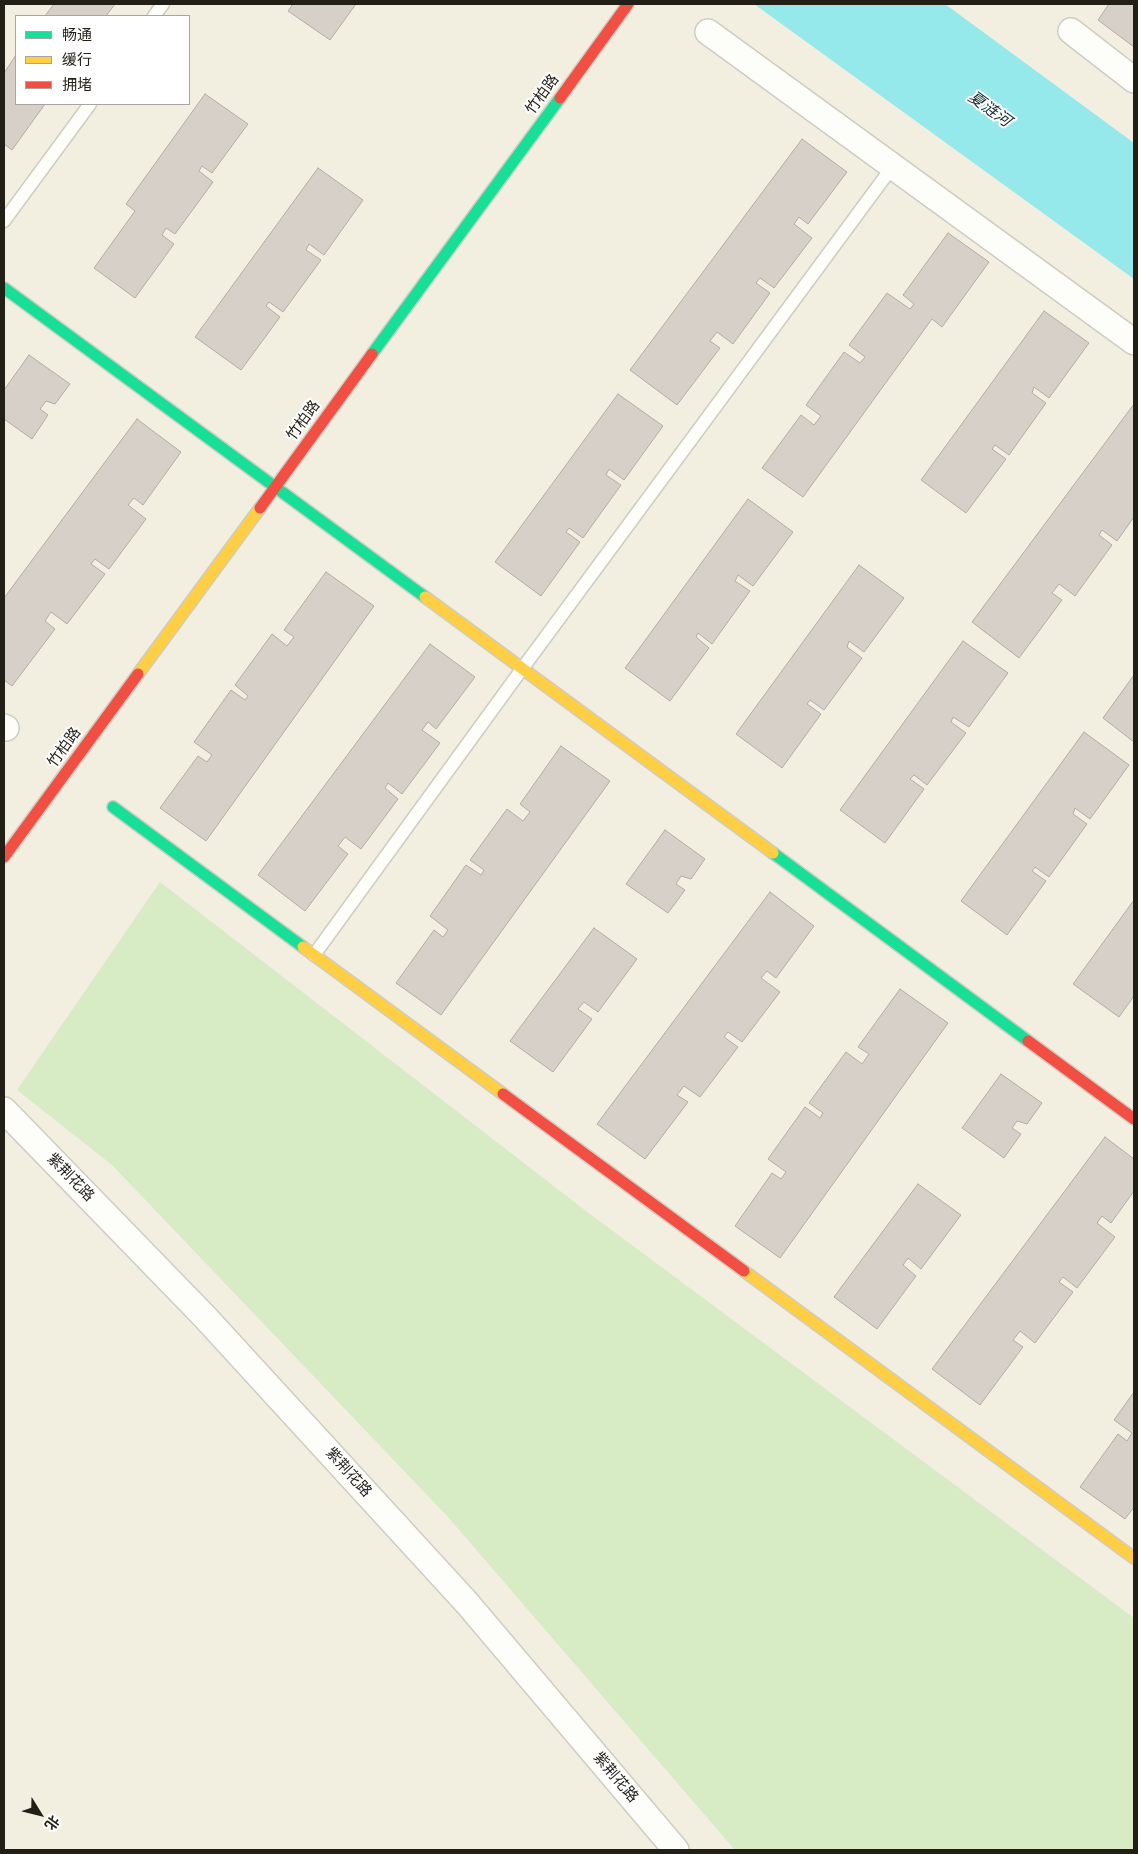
<!DOCTYPE html>
<html>
<head>
<meta charset="utf-8">
<style>
  body { margin:0 }
  #map { position:relative; width:1138px; height:1854px; overflow:hidden; background:#f2efe1; font-family:Jost,"Noto Sans SC",sans-serif }
  canvas { display:block }
  .frame { position:absolute; inset:0; border:5px solid #211f16; pointer-events:none }
  .legend { position:absolute; left:15px; top:15px; width:175px; height:90px; box-sizing:border-box; background:#fff; border:1px solid #a6a5a2; margin:0; padding:6px 9px; list-style:none; font-size:15px; color:#211f16 }
  .legend li { display:flex; align-items:center; gap:10px; height:25px }
  .legend b { width:25px; border:1px solid #a6a5a2 }
  .north { position:absolute; left:15px; top:1789px; width:50px; height:50px; -webkit-text-stroke:4px #fff; paint-order:stroke; rotate:126deg; font-size:14px; font-weight:700; line-height:20px; text-align:center; color:#211f16 }
  .north::after { content:''; display:block; margin:auto; width:18px; height:22px; background:#211f16; clip-path:polygon(50% 0,100% 100%,50% 72%,0 100%) }
</style>
</head>
<body>
<div id="map">
<canvas width="1138" height="1854"></canvas>
<div class="frame"></div>
<ul class="legend">
<li><b style="height:6px;background:#16e098"></b>畅通</li>
<li><b style="height:6px;background:#ffcf43"></b>缓行</li>
<li><b style="height:6px;background:#f24e42"></b>拥堵</li>
</ul>
<div class="north">北</div>
</div>
<script>
const ctx = document.querySelector('canvas').getContext('2d');
ctx.lineJoin = 'round';
function paint(path, color) {
  ctx.fillStyle = color;
  ctx.fill(path, 'evenodd');
}
function poly(rows) {
  const path = new Path2D();
  for (const r of rows) {
    path.moveTo(r[0], r[1]);
    for (let i = 2; i < r.length; i += 2) path.lineTo(r[i], r[i + 1]);
  }
  return path;
}
function trace(path, color, width, dash) {
  ctx.strokeStyle = color;
  ctx.lineWidth = width;
  ctx.lineCap = dash ? 'butt' : 'round';
  ctx.setLineDash(dash || []);
  ctx.stroke(path);
}
function write(font, color, halo, rows, align = 'center') {
  ctx.font = font + ' Jost,"Noto Sans SC",sans-serif';
  ctx.lineWidth = 4;
  ctx.setLineDash([]);
  ctx.textBaseline = 'middle';
  ctx.strokeStyle = halo;
  ctx.fillStyle = color;
  for (const [text, x, y, turn = 0] of rows) {
    ctx.save();
    ctx.translate(x, y);
    ctx.rotate((+turn || 0) * Math.PI / 180);
    ctx.textAlign = isNaN(turn) ? turn : align;
    if (halo) ctx.strokeText(text, 0, 0);
    ctx.fillText(text, 0, 0);
    ctx.restore();
  }
}
const green = poly([
  [160,882,586,1211,1134,1618,1134,1850,735,1850,448,1517,112,1165,17,1090]
]);
const water = poly([
  [754,4,945,4,1134,143,1134,279]
]);
const building = poly([
  [54,4,115,4,106,16,45,16,54,4],
  [293,4,356,4,330,40,288,11,293,4],
  [1109,4,1134,4,1134,47,1098,20,1109,4],
  [16,55,16,104,45,104,12,150,4,144,4,73,16,55],
  [205,94,248,124,212,173,202,166,199,171,213,182,175,234,166,228,162,235,174,244,135,298,94,268,135,211,126,204,205,94],
  [802,139,847,172,808,224,799,217,794,224,812,238,774,288,760,278,756,283,770,293,733,344,717,332,710,341,720,348,677,405,630,370,802,139],
  [318,168,363,200,324,255,309,244,306,250,321,260,283,312,269,302,266,306,280,317,241,370,195,337,318,168],
  [948,233,989,262,942,327,932,319,803,497,762,468,801,415,814,425,821,416,806,405,844,352,860,363,865,357,849,345,887,293,910,309,914,304,903,295,948,233],
  [1044,311,1089,343,1049,398,1034,387,1032,393,1046,403,1009,455,995,445,992,449,1006,459,966,513,921,480,1044,311],
  [29,355,70,384,55,404,46,401,40,409,48,415,32,439,4,419,4,390,29,355],
  [618,394,663,426,624,480,609,469,606,475,621,485,583,538,569,528,566,532,580,542,541,596,495,562,618,394],
  [1134,404,1134,517,1117,541,1102,530,1099,535,1112,545,1075,596,1059,584,1052,593,1062,600,1019,658,972,622,1134,404],
  [137,419,181,452,143,505,134,498,128,505,146,519,109,569,95,559,91,564,105,574,67,624,51,612,45,621,55,629,12,686,4,680,4,598,137,419],
  [748,499,793,532,753,586,738,575,735,581,750,591,712,644,698,633,696,637,709,648,670,701,625,668,748,499],
  [859,565,904,598,864,652,849,641,847,647,862,658,824,710,810,700,807,704,821,714,782,768,736,734,859,565],
  [326,572,374,606,206,841,160,808,198,756,207,762,212,755,194,742,231,690,245,700,248,696,235,685,272,634,287,646,294,637,284,630,326,572],
  [963,641,1008,673,969,727,953,717,951,722,966,733,927,785,914,775,910,779,924,789,885,843,840,810,963,641],
  [430,644,475,677,436,729,428,722,422,730,440,743,402,794,388,783,385,788,398,799,361,849,345,837,338,846,348,854,305,911,258,875,430,644],
  [1134,675,1134,742,1103,718,1134,675],
  [1084,732,1129,765,1090,819,1075,808,1073,814,1087,824,1049,877,1035,867,1032,871,1046,881,1007,935,961,901,1084,732],
  [561,746,610,781,441,1015,396,983,434,930,443,937,448,930,430,916,466,865,481,875,484,870,470,860,507,809,523,821,530,812,520,804,561,746],
  [665,830,705,859,691,879,681,876,676,884,685,890,668,913,626,884,665,830],
  [770,892,814,926,776,978,767,971,761,978,780,992,742,1042,728,1032,724,1037,738,1047,700,1097,684,1086,677,1095,688,1102,645,1159,597,1124,770,892],
  [1134,900,1134,996,1119,1017,1073,984,1134,900],
  [594,928,637,959,598,1012,584,1002,578,1009,592,1019,553,1072,510,1041,594,928],
  [900,989,948,1023,780,1258,735,1226,772,1173,781,1179,786,1172,768,1159,805,1107,820,1118,823,1113,809,1103,846,1052,862,1064,869,1054,858,1047,900,989],
  [1001,1074,1042,1103,1027,1124,1017,1121,1012,1128,1021,1134,1004,1158,962,1128,1001,1074],
  [1105,1137,1134,1159,1134,1191,1111,1223,1102,1216,1097,1223,1115,1237,1077,1288,1063,1277,1059,1282,1073,1292,1035,1343,1020,1331,1013,1340,1023,1347,980,1405,932,1369,1105,1137],
  [918,1184,961,1215,921,1269,908,1258,903,1265,916,1276,877,1329,834,1297,918,1184],
  [1134,1392,1134,1507,1125,1519,1080,1487,1118,1434,1127,1441,1132,1433,1114,1420,1134,1392]
]);
const lane = poly([
  [154,16,163,4],
  [4,221,90,104],
  [314,955,522,669,893,166]
]);
const street = poly([
  [1071,31,1134,80],
  [708,32,1134,342],
  [4,727,6,728],
  [4,1110,205,1317,467,1603,676,1850]
]);
const fast = poly([
  [4,288,425,597],
  [372,354,560,98],
  [113,807,303,947],
  [773,853,1028,1041]
]);
const slow = poly([
  [425,597,773,853],
  [138,674,260,508],
  [303,947,503,1094],
  [744,1271,1134,1558]
]);
const jam = poly([
  [560,98,628,4],
  [260,508,372,354],
  [4,857,138,674],
  [1028,1041,1134,1119],
  [503,1094,744,1271]
]);
const streetNames = [
  ["竹柏路",543,95,-54],
  ["竹柏路",304,421,-54],
  ["竹柏路",65,748,-54],
  ["紫荆花路",70,1178,46],
  ["紫荆花路",348,1473,48],
  ["紫荆花路",615,1778,50]
];
const waterNames = [
  ["夏涟河",989,110,36]
];
paint(green, '#d7ebc4');
paint(water, '#95e9eb');
paint(building, '#d7d0c9');
trace(building, '#b2aca4', 1);
trace(lane, '#cfccc2', 15);
trace(street, '#cfccc2', 28);
trace(fast, '#cfccc2', 14);
trace(slow, '#cfccc2', 14);
trace(jam, '#cfccc2', 14);
trace(lane, '#fdfdfa', 12);
trace(street, '#fdfdfa', 25);
trace(fast, '#16e098', 11);
trace(slow, '#ffcf43', 11);
trace(jam, '#f24e42', 11);
write('15px', '#211f16', '#fff', streetNames);
write('italic 16px', '#192f30', '#fff', waterNames);
</script>
</body>
</html>
